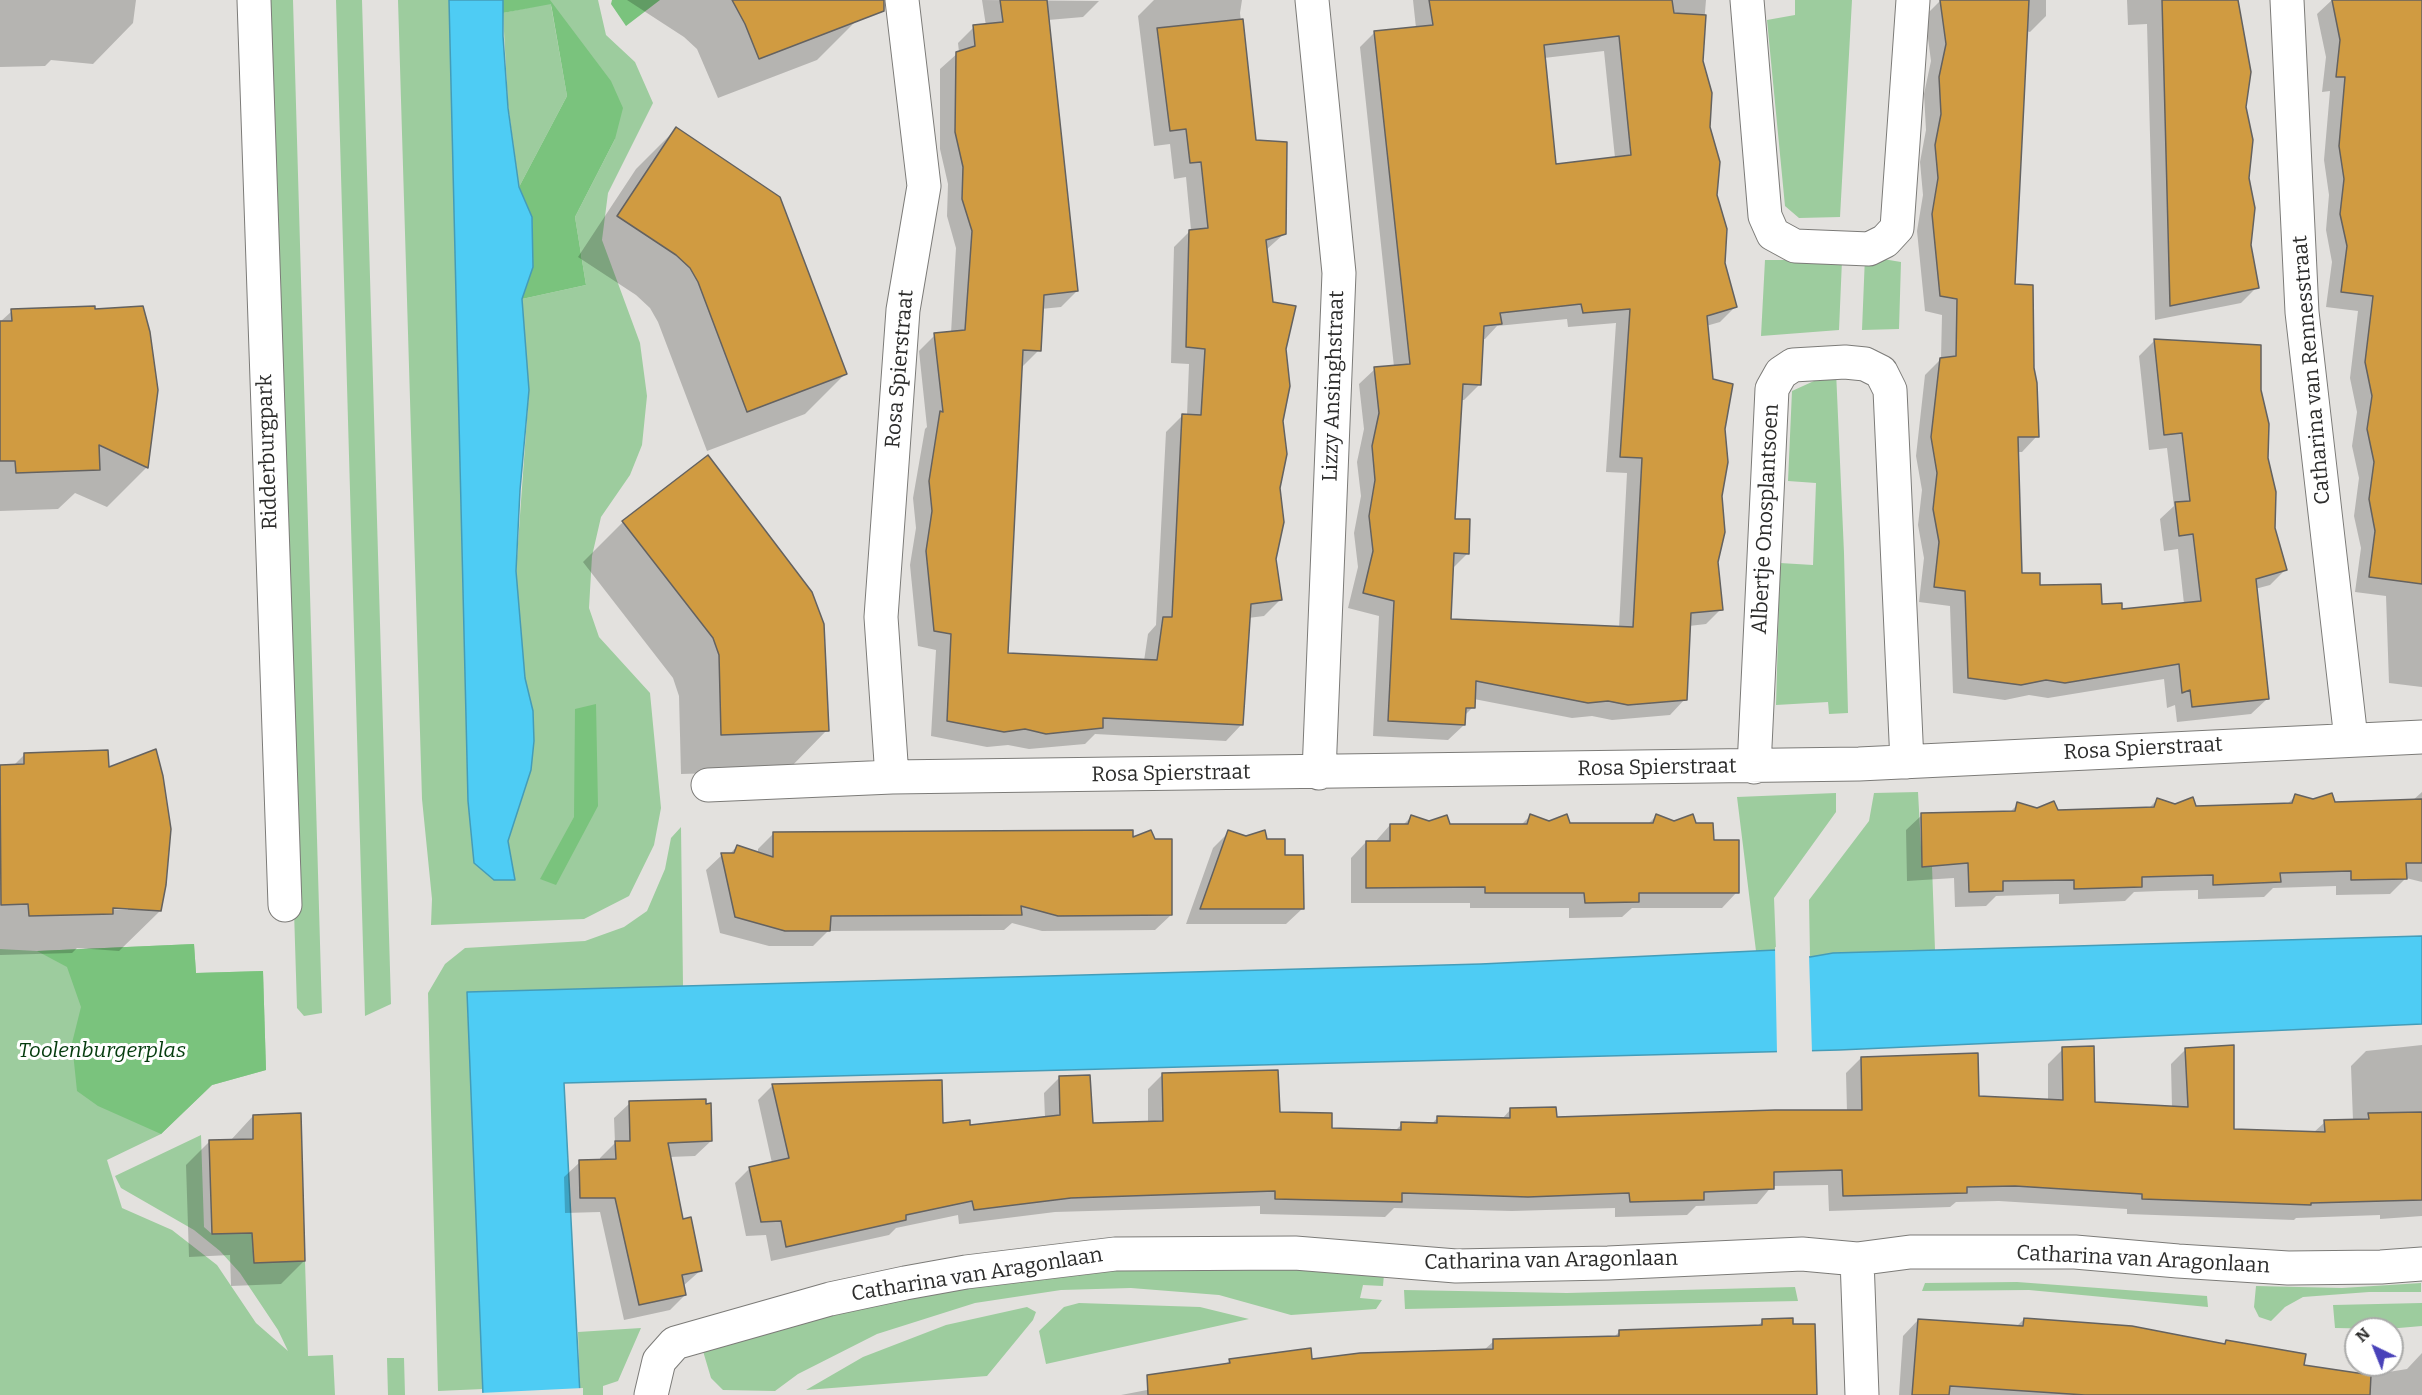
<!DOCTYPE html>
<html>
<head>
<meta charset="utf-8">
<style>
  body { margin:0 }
  #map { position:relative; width:2422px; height:1395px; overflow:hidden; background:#e3e1de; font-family:Bitter,serif }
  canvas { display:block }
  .north { position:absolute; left:2344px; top:1317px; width:60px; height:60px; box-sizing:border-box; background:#fff; border:2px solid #ababaa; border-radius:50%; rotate:317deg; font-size:16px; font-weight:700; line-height:24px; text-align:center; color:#2c2c2b }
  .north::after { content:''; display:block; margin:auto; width:21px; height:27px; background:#4942b9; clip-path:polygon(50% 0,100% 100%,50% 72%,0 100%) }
</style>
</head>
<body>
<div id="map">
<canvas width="2422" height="1395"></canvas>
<div class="north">N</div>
</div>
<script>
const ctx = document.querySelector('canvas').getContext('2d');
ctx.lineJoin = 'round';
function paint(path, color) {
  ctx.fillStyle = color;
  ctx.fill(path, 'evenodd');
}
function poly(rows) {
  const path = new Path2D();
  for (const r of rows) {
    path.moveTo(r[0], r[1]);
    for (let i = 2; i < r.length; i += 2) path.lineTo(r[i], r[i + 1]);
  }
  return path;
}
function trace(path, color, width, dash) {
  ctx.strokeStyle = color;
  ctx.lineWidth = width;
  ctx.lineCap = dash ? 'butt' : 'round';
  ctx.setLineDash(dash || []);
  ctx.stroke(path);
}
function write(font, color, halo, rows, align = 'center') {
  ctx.font = font + ' Bitter,serif';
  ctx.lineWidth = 6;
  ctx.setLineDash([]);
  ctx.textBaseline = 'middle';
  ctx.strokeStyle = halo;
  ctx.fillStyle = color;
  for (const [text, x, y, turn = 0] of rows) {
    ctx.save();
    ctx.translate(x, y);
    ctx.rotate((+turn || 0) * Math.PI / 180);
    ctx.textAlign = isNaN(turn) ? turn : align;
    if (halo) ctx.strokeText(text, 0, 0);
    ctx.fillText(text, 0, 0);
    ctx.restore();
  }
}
const green = poly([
  [266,0,293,0,322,1013,304,1016,297,1008],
  [336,0,362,0,391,1004,365,1016],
  [398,0,449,0,468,801,474,863,494,880,515,880,508,841,525,678,516,571,529,390,522,299,586,285,575,217,615,139,551,5,567,96,519,187,508,105,503,13,550,3,550,0,598,0,606,35,635,62,653,103,608,193,602,240,640,343,647,396,642,445,630,475,601,517,592,556,589,608,599,637,650,693,661,808,654,845,629,896,584,919,431,925,432,899,422,799],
  [1795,0,1852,0,1840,217,1799,218,1785,206,1767,20,1795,15],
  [1865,256,1901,262,1899,329,1862,330],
  [1765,260,1842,260,1839,330,1761,336],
  [1836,371,1844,553,1848,713,1829,714,1828,702,1776,705,1780,563,1813,565,1816,483,1788,481,1792,391],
  [1918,792,1922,865,1932,866,1935,950,1833,953,1810,957,1809,900,1869,821,1874,793],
  [1836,793,1836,812,1774,898,1776,950,1756,951,1737,797],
  [681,827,683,986,467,992,483,1389,438,1391,428,993,445,964,465,948,585,941,624,927,647,911,665,869,671,838],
  [194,944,196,973,263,971,266,1070,212,1085,161,1134,107,1160,122,1208,172,1230,217,1265,256,1323,288,1351,278,1330,240,1273,220,1251,194,1230,121,1188,115,1176,201,1135,204,1227,212,1234,252,1233,254,1263,305,1261,308,1356,333,1355,335,1395,0,1395,0,949,37,951],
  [1255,1267,1384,1274,1383,1286,1363,1285,1360,1298,1382,1300,1376,1309,1291,1315,1219,1295,1131,1288,1061,1290,975,1303,877,1334,798,1374,775,1391,723,1390,711,1378,703,1351,909,1293,1111,1271],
  [2017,1282,2207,1296,2208,1307,2029,1290,1922,1291,1925,1283],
  [2421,1283,2421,1292,2369,1292,2303,1297,2285,1307,2271,1321,2259,1317,2254,1307,2256,1286,2342,1288],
  [1795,1287,1798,1301,1405,1309,1404,1290,1567,1293],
  [1079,1303,1200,1307,1249,1319,1046,1364,1039,1331,1064,1307],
  [2422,1303,2422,1326,2387,1329,2335,1328,2333,1305],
  [1027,1307,1036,1312,1033,1320,987,1376,806,1390,863,1357,946,1325],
  [641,1328,618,1381,603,1386,603,1395,580,1395,578,1332],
  [387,1358,404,1358,405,1395,388,1395]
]);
const forest = poly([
  [503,0,550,0,611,81,623,108,615,139,575,217,586,285,522,299,533,267,532,217,519,187,567,96,551,4,503,13],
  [612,0,660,0,626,26,611,4],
  [596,704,598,806,556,885,540,879,574,817,575,709],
  [194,944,196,973,263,971,266,1070,212,1085,161,1134,98,1106,77,1091,72,1043,81,1007,67,967,37,951]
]);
const water = poly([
  [449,0,503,0,503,36,508,108,519,187,532,217,533,267,522,299,529,390,520,490,516,571,525,678,533,711,534,741,531,770,508,841,515,880,494,880,474,863,468,801,449,0],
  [2422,936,2422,1024,1839,1050,564,1083,580,1395,483,1395,467,992,1481,964,1776,950,1810,957,1833,953,2422,936]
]);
const pier = poly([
  [1775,947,1809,954,1812,1053,1777,1054],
  [583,1388,583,1395,480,1395,480,1393]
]);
const shadow = poly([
  [0,0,136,0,133,23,93,64,51,60,45,66,0,67],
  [627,0,850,0,857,20,817,60,718,98,697,49,684,37],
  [982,0,1099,1,1083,17,1048,20,1077,291,1061,307,1041,309,1039,350,1023,366,1021,366,1006,654,1144,661,1148,634,1156,625,1166,432,1182,416,1187,416,1189,364,1171,363,1174,247,1191,230,1186,177,1174,179,1170,144,1154,146,1138,16,1154,0,1242,0,1240,13,1255,141,1285,233,1266,250,1272,303,1285,348,1275,559,1280,600,1264,616,1248,618,1242,724,1226,741,1095,734,1085,744,1029,749,1008,745,987,747,931,736,936,650,918,646,910,565,916,528,913,498,925,429,927,427,919,351,935,335,951,333,956,248,947,216,948,184,940,149,940,69,959,52,958,43,974,27,986,26],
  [1413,0,1706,0,1701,61,1724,263,1736,306,1720,322,1706,326,1712,381,1724,429,1716,562,1721,609,1706,624,1689,626,1685,699,1670,715,1612,720,1592,716,1572,718,1474,699,1473,707,1464,716,1464,725,1448,740,1373,736,1379,616,1348,608,1358,567,1354,533,1361,496,1357,462,1364,429,1359,384,1375,369,1394,367,1360,47,1375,32,1416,28],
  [1604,51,1615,158,1554,166,1544,58],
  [1567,319,1568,327,1616,323,1606,472,1627,473,1619,628,1449,621,1452,569,1468,553,1454,520,1460,400,1464,400,1479,385,1482,339,1485,339,1497,326],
  [1941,0,2046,0,2046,16,2030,32,2026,31,2014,286,2033,368,2037,436,2022,452,2017,452,2020,575,2039,586,2120,610,2184,604,2178,549,2164,551,2160,519,2174,506,2167,448,2149,450,2139,356,2154,341,2260,347,2259,390,2274,528,2285,570,2270,585,2255,589,2267,699,2251,714,2177,722,2175,705,2167,708,2164,679,2048,698,2029,695,2005,700,1953,693,1950,606,1919,602,1924,558,1918,525,1922,490,1916,456,1925,375,1941,359,1942,315,1925,311,1917,231,1923,195,1920,162,1926,130,1924,94,1931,61,1925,16],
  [2127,0,2237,0,2245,107,2250,245,2257,287,2241,303,2155,320,2147,24,2128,25],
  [2332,0,2422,0,2422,687,2389,683,2386,596,2355,592,2361,548,2354,516,2359,478,2352,446,2357,412,2350,378,2358,311,2326,307,2332,262,2326,230,2329,195,2324,160,2330,91,2322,92,2326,57,2317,14],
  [676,129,845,374,805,414,707,451,658,322,650,308,636,295,578,257,636,169],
  [12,311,156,390,147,467,107,507,75,493,58,509,0,511,0,322],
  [623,522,827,730,787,771,681,774,679,696,673,678,583,562],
  [25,754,108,769,160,911,119,951,77,948,72,953,0,955,0,766,13,766],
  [106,906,128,907,128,910,105,909],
  [2422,792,2422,882,2406,878,2390,894,2336,895,2336,886,2273,888,2264,897,2198,899,2198,890,2160,891,2134,892,2125,901,2059,904,2059,894,1996,896,1986,906,1955,907,1954,878,1907,881,1906,830,1922,815,2009,813,2018,804,2037,810,2056,811,2148,809,2157,800,2175,805,2195,807,2287,804,2296,796,2334,803,2412,801],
  [1530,816,1549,823,1569,824,1647,825,1656,816,1674,822,1695,824,1712,841,1737,892,1722,908,1632,908,1622,917,1569,918,1569,908,1470,908,1470,903,1351,903,1351,858,1366,842,1375,842,1390,825,1403,825,1411,817,1429,823,1449,825,1521,825],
  [1229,832,1246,838,1266,840,1284,857,1302,909,1286,924,1186,924,1213,848],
  [774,833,1154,841,1171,915,1155,930,1042,931,1012,923,1004,930,828,931,813,946,769,946,720,933,706,870,722,855,729,855,737,846,758,853,758,849],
  [2422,1045,2422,1216,2380,1219,2380,1215,2296,1218,2294,1220,2127,1214,2127,1209,1999,1201,1956,1202,1950,1207,1829,1211,1828,1185,1772,1186,1757,1204,1696,1206,1687,1215,1615,1217,1615,1208,1512,1211,1394,1208,1385,1217,1260,1214,1260,1206,1055,1212,959,1224,958,1215,896,1228,889,1235,771,1261,766,1235,746,1236,735,1183,750,1168,772,1163,758,1100,773,1085,942,1124,969,1127,1045,1118,1044,1093,1059,1078,1091,1124,1148,1123,1148,1089,1163,1074,1331,1129,1395,1131,1402,1124,1431,1125,1438,1117,1502,1119,1511,1109,1556,1118,1847,1112,1846,1073,1861,1058,1978,1097,2048,1101,2048,1064,2063,1049,2094,1103,2172,1108,2171,1064,2186,1049,2233,1130,2313,1133,2325,1122,2353,1121,2351,1066,2366,1051],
  [630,1103,711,1141,695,1156,669,1157,682,1220,701,1270,683,1286,685,1295,670,1310,624,1320,600,1212,565,1213,564,1177,580,1162,600,1161,600,1158,615,1143,614,1118],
  [253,1116,304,1261,281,1284,231,1286,230,1255,189,1257,186,1165,209,1142,230,1141],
  [2024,1319,2223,1345,2226,1342,2302,1366,2321,1383,2407,1369,2422,1353,2422,1395,1899,1395,1903,1336,1918,1320,2016,1327],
  [1763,1321,1792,1326,1815,1395,1121,1395,1147,1390,1164,1373,1225,1365,1230,1360,1311,1361,1484,1350,1494,1341,1613,1338,1620,1331,1756,1327]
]);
const building = poly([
  [732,0,884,0,884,11,759,59,745,24,732,0],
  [1000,0,1047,0,1078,291,1044,295,1041,351,1023,350,1008,653,1157,660,1163,617,1172,617,1182,414,1201,415,1205,349,1186,347,1189,230,1208,228,1201,162,1190,163,1186,129,1170,131,1157,28,1243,19,1256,140,1287,142,1286,234,1266,240,1273,302,1296,306,1286,349,1290,386,1283,421,1287,454,1280,488,1284,522,1276,559,1282,600,1251,604,1243,725,1103,718,1103,728,1046,734,1025,729,1004,732,947,721,951,634,934,631,926,551,932,511,929,481,940,411,943,412,934,333,965,330,972,231,962,199,963,167,955,132,956,52,975,46,973,25,1003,22,1000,0],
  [1429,0,1672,0,1674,13,1706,15,1703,61,1712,93,1710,127,1720,162,1717,195,1727,229,1725,263,1737,307,1707,316,1713,379,1733,384,1725,429,1728,462,1722,496,1725,532,1718,562,1723,610,1691,613,1687,700,1628,705,1608,701,1588,703,1476,681,1475,708,1466,708,1465,725,1388,721,1394,601,1363,593,1373,551,1369,516,1375,480,1372,446,1379,413,1374,367,1410,364,1374,31,1433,25,1429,0],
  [1619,36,1631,155,1556,164,1544,45,1619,36],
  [1581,304,1583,313,1630,309,1620,457,1642,458,1633,627,1451,619,1454,553,1469,554,1470,519,1455,519,1463,384,1481,385,1484,326,1502,324,1500,313,1581,304],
  [1940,0,2029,0,2015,284,2033,285,2034,368,2037,383,2039,437,2018,437,2022,573,2040,573,2040,585,2101,584,2102,604,2122,603,2122,609,2201,601,2193,534,2179,536,2175,502,2190,501,2182,433,2164,435,2154,339,2261,345,2261,390,2269,424,2268,458,2276,492,2275,528,2287,570,2256,579,2269,699,2192,707,2190,690,2182,693,2179,664,2065,683,2046,680,2021,685,1968,678,1965,591,1934,587,1939,542,1933,509,1937,473,1931,437,1940,358,1956,356,1957,299,1940,296,1932,214,1938,178,1935,145,1941,114,1939,77,1946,44,1940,0],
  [2162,0,2238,0,2251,72,2246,107,2253,140,2249,178,2255,208,2251,245,2259,288,2170,306,2162,0],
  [2332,0,2422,0,2422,584,2369,577,2375,531,2369,499,2374,462,2367,429,2372,396,2365,362,2373,296,2341,292,2347,246,2340,214,2344,179,2339,146,2345,77,2336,77,2340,40,2332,0],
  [676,127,780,197,847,374,747,412,698,282,690,268,676,255,617,216,676,127],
  [95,306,95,309,143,306,150,332,158,390,148,468,99,445,100,470,16,473,15,461,0,461,0,321,12,321,11,309,95,306],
  [708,455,812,592,824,624,829,731,721,735,719,655,713,638,622,521,708,455],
  [156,749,163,776,171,829,166,885,161,911,113,908,113,914,29,916,28,904,1,905,0,765,24,764,24,753,108,750,109,767,156,749],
  [2332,793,2335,802,2422,799,2422,863,2406,863,2407,879,2351,880,2351,871,2280,873,2281,882,2213,885,2213,875,2177,876,2142,877,2142,887,2074,889,2074,880,2003,881,2003,891,1969,892,1968,863,1922,867,1921,813,2015,811,2017,802,2037,808,2054,801,2058,810,2154,807,2157,798,2175,804,2193,797,2196,806,2292,803,2295,794,2313,799,2332,793],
  [1530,814,1549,821,1567,814,1570,823,1653,823,1656,814,1674,821,1693,814,1696,823,1713,823,1714,840,1739,840,1739,893,1639,893,1639,902,1585,903,1584,893,1485,893,1485,887,1366,888,1366,841,1390,841,1390,824,1408,824,1411,815,1429,821,1447,815,1450,824,1527,824,1530,814],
  [1133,830,1133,837,1151,830,1155,839,1172,839,1172,915,1058,916,1021,906,1022,915,831,916,830,931,785,931,735,917,721,853,734,853,737,845,773,857,773,832,1133,830],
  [1228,830,1246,836,1265,830,1267,839,1285,839,1285,855,1303,855,1304,909,1200,909,1228,830],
  [2234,1045,2234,1129,2325,1132,2324,1120,2369,1119,2368,1113,2422,1112,2422,1200,2311,1203,2311,1205,2142,1199,2142,1194,2015,1186,1967,1187,1967,1193,1843,1196,1842,1170,1774,1172,1774,1189,1704,1192,1704,1200,1630,1202,1629,1193,1528,1197,1402,1193,1402,1202,1275,1199,1275,1191,1071,1198,974,1210,972,1201,906,1215,906,1220,786,1247,781,1221,761,1222,749,1167,789,1158,772,1084,942,1080,943,1123,970,1120,970,1125,1060,1115,1059,1076,1090,1075,1093,1123,1163,1121,1162,1073,1278,1070,1280,1112,1332,1113,1332,1128,1401,1130,1401,1122,1437,1123,1437,1116,1510,1118,1510,1108,1556,1107,1557,1117,1775,1110,1862,1110,1861,1057,1978,1053,1979,1096,2063,1100,2062,1047,2094,1046,2095,1102,2188,1107,2185,1048,2234,1045],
  [706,1099,706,1104,711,1103,712,1141,668,1143,683,1219,691,1217,702,1271,682,1275,686,1295,639,1305,615,1198,580,1198,579,1160,616,1159,615,1141,630,1141,629,1101,706,1099],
  [301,1113,305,1261,254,1263,252,1233,212,1234,209,1140,253,1139,253,1115,301,1113],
  [1793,1318,1793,1324,1815,1324,1817,1395,1148,1395,1147,1375,1230,1363,1229,1359,1311,1348,1312,1359,1360,1353,1493,1349,1493,1339,1619,1336,1619,1330,1762,1325,1762,1319,1793,1318],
  [2024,1318,2132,1326,2225,1344,2226,1340,2306,1354,2304,1365,2371,1375,2370,1395,2085,1395,1950,1386,1949,1395,1912,1395,1918,1319,2023,1326,2024,1318]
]);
const minor = poly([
  [254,0,285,905],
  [1312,0,1339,273,1319,773],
  [1747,0,1765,216,1773,234,1795,246,1869,249,1885,241,1897,228,1913,0],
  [2287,0,2302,312,2351,739],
  [1754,767,1772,389,1781,373,1793,365,1845,362,1865,364,1881,372,1890,390,1907,762],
  [892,777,881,617,903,310,924,186,902,0],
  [708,785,892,777,1859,764,2422,737],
  [1857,1259,1862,1395],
  [651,1395,659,1361,675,1343,830,1299,905,1283,966,1272,1115,1254,1295,1253,1456,1266,1608,1263,1802,1254,1857,1259,1910,1252,2075,1252,2178,1261,2288,1268,2381,1267,2422,1264]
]);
const streetNames = [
  ["Rosa Spierstraat",900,369,-85],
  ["Catharina van Rennesstraat",2312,370,-95],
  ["Lizzy Ansinghstraat",1334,386,-88],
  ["Ridderburgpark",268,452,-92],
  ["Albertje Onosplantsoen",1766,519,-87],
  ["Rosa Spierstraat",2143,749,-3],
  ["Rosa Spierstraat",1657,768,-1],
  ["Rosa Spierstraat",1171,774,-1],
  ["Catharina van Aragonlaan",2143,1260,3],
  ["Catharina van Aragonlaan",1551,1261,-1],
  ["Catharina van Aragonlaan",977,1275,-9]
];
const parkNames = [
  ["Toolenburgerplas",102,1051]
];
paint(green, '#9dcc9e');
paint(forest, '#7ac37d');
paint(water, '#4eccf4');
trace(water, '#449cb8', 1.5);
paint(pier, '#e3e1de');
paint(shadow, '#0003');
paint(building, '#d09b41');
trace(building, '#646260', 1.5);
trace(minor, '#7c7b78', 35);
trace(minor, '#fff', 33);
write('21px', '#2c2c2b', '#fff', streetNames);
write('italic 21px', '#053c0e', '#fff', parkNames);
</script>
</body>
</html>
